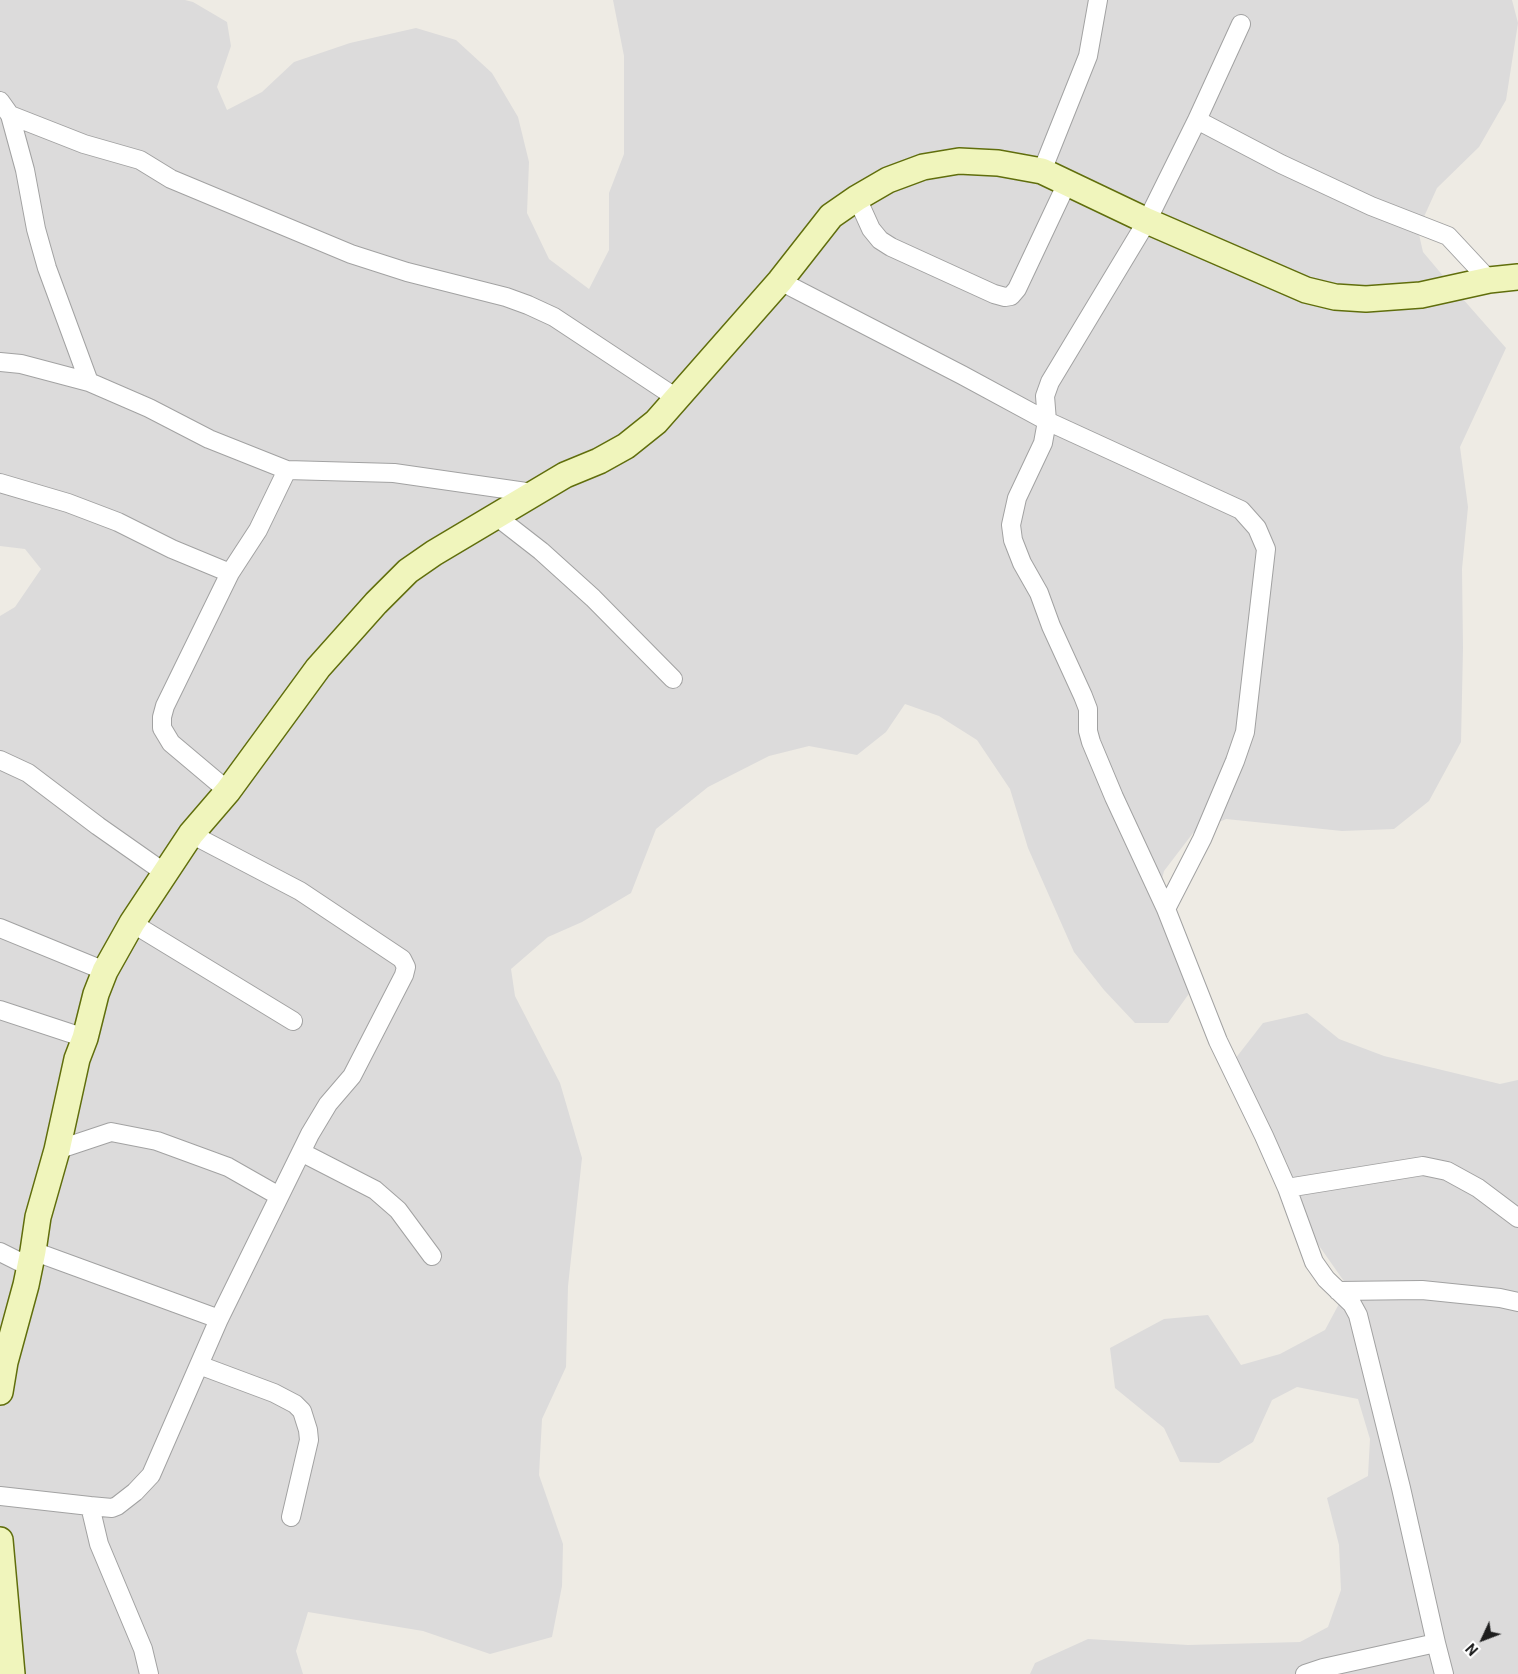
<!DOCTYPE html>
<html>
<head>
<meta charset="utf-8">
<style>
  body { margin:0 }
  #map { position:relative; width:1518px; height:1674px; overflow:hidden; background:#eeebe4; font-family:Roboto,sans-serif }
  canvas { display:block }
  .north { position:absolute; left:1458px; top:1614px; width:50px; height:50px; -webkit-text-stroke:4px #fff; paint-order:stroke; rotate:227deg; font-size:14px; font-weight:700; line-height:20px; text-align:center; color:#1e1e1e }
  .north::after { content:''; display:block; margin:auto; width:18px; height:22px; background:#1e1e1e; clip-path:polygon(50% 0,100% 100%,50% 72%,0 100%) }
</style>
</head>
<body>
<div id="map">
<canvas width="1518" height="1674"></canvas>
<div class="north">N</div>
</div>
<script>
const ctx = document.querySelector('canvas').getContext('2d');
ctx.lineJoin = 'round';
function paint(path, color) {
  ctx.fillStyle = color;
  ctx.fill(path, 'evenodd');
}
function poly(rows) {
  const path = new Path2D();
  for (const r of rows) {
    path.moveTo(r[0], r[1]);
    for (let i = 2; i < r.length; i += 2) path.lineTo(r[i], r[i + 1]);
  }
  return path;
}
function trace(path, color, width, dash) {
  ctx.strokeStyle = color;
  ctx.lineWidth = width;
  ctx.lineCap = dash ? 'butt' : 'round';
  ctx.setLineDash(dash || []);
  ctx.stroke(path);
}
const residential = poly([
  [0,0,185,0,193,2,227,22,231,46,217,87,227,110,262,92,294,62,350,43,416,28,456,40,492,73,518,117,529,162,527,213,549,259,589,289,609,250,609,193,624,154,624,56,613,0,1512,0,1518,23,1506,100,1479,147,1437,188,1418,230,1423,252,1455,290,1506,348,1460,447,1468,507,1462,569,1463,648,1461,742,1429,801,1394,829,1342,831,1226,819,1193,833,1164,871,1157,899,1193,988,1168,1023,1135,1023,1104,990,1074,952,1028,848,1010,789,977,740,939,716,905,704,886,732,857,755,809,746,769,756,708,787,656,829,631,893,582,922,548,937,511,969,515,996,560,1083,582,1158,568,1286,566,1367,542,1419,539,1475,563,1544,562,1586,552,1637,490,1654,423,1631,308,1612,296,1651,303,1674,0,1674,0,616,15,607,41,569,25,549,0,546],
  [1307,1013,1339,1039,1384,1056,1500,1084,1518,1080,1518,1674,1030,1674,1035,1663,1088,1639,1188,1645,1300,1642,1328,1627,1341,1590,1339,1545,1327,1498,1368,1476,1370,1439,1358,1399,1297,1387,1272,1400,1253,1442,1219,1463,1180,1462,1164,1428,1115,1388,1110,1348,1164,1319,1208,1315,1241,1365,1280,1354,1325,1330,1348,1287,1315,1240,1302,1214,1287,1163,1242,1077,1235,1059,1263,1023]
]);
const street = poly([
  [1241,24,1197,120,1147,221,1050,382,1045,396,1047,421,1043,443,1017,498,1011,525,1013,540,1022,563,1039,593,1051,626,1083,696,1088,709,1088,731,1091,742,1114,797,1166,909,1218,1041,1264,1136,1287,1188,1314,1262,1326,1279,1352,1304,1358,1315,1401,1488,1436,1643,1444,1674],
  [0,101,10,115,25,170,36,229,47,268,89,382],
  [10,115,84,144,140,160,171,179,351,254,407,272,506,297,528,305,554,317,678,399],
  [1197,120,1281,164,1371,206,1448,236,1489,280],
  [1042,171,1088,56,1098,0],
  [857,198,871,229,880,240,891,247,994,294,1005,297,1011,296,1017,289,1067,183],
  [780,281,962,375,1047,421,1241,510,1257,528,1266,549,1245,732,1235,761,1202,839,1166,909],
  [0,362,21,364,89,382,149,408,209,439,287,470,394,473,533,493],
  [0,483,68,503,118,522,172,549,230,573],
  [496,516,541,551,593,598,673,679],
  [0,760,28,773,98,826,165,873],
  [228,791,171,743,162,728,162,717,165,706,230,573,258,530,287,470],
  [132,923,293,1021],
  [0,928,105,971],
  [0,1010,85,1038],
  [57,1150,111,1132,157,1141,228,1167,279,1196],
  [301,1152,375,1190,398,1210,432,1256],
  [1287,1188,1423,1166,1447,1171,1478,1188,1518,1218],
  [33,1251,219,1319],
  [0,1252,30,1267],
  [1338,1291,1422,1290,1500,1298,1518,1302],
  [199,1365,274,1393,295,1404,302,1411,308,1430,309,1440,291,1517],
  [0,1496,90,1506,99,1544,143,1649,149,1674],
  [90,1506,112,1508,117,1506,135,1492,151,1475,219,1319,310,1134,328,1104,352,1076,404,975,406,967,402,959,300,891,191,834],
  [1305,1674,1323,1668,1436,1643]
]);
const secondary = poly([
  [0,1392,5,1362,26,1285,33,1251,38,1217,57,1150,77,1059,85,1038,96,994,105,971,132,923,191,834,228,791,318,668,376,603,408,571,434,553,565,475,599,461,626,446,656,422,780,281,831,216,857,198,888,180,923,167,959,161,998,163,1042,171,1147,221,1306,290,1335,297,1366,299,1421,295,1489,280,1518,277],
  [0,1540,12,1674]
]);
paint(residential, '#dcdbdb');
trace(street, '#a2a2a2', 20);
trace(secondary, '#606e0c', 28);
trace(street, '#fff', 18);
trace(secondary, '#f0f5bc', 25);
</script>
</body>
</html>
